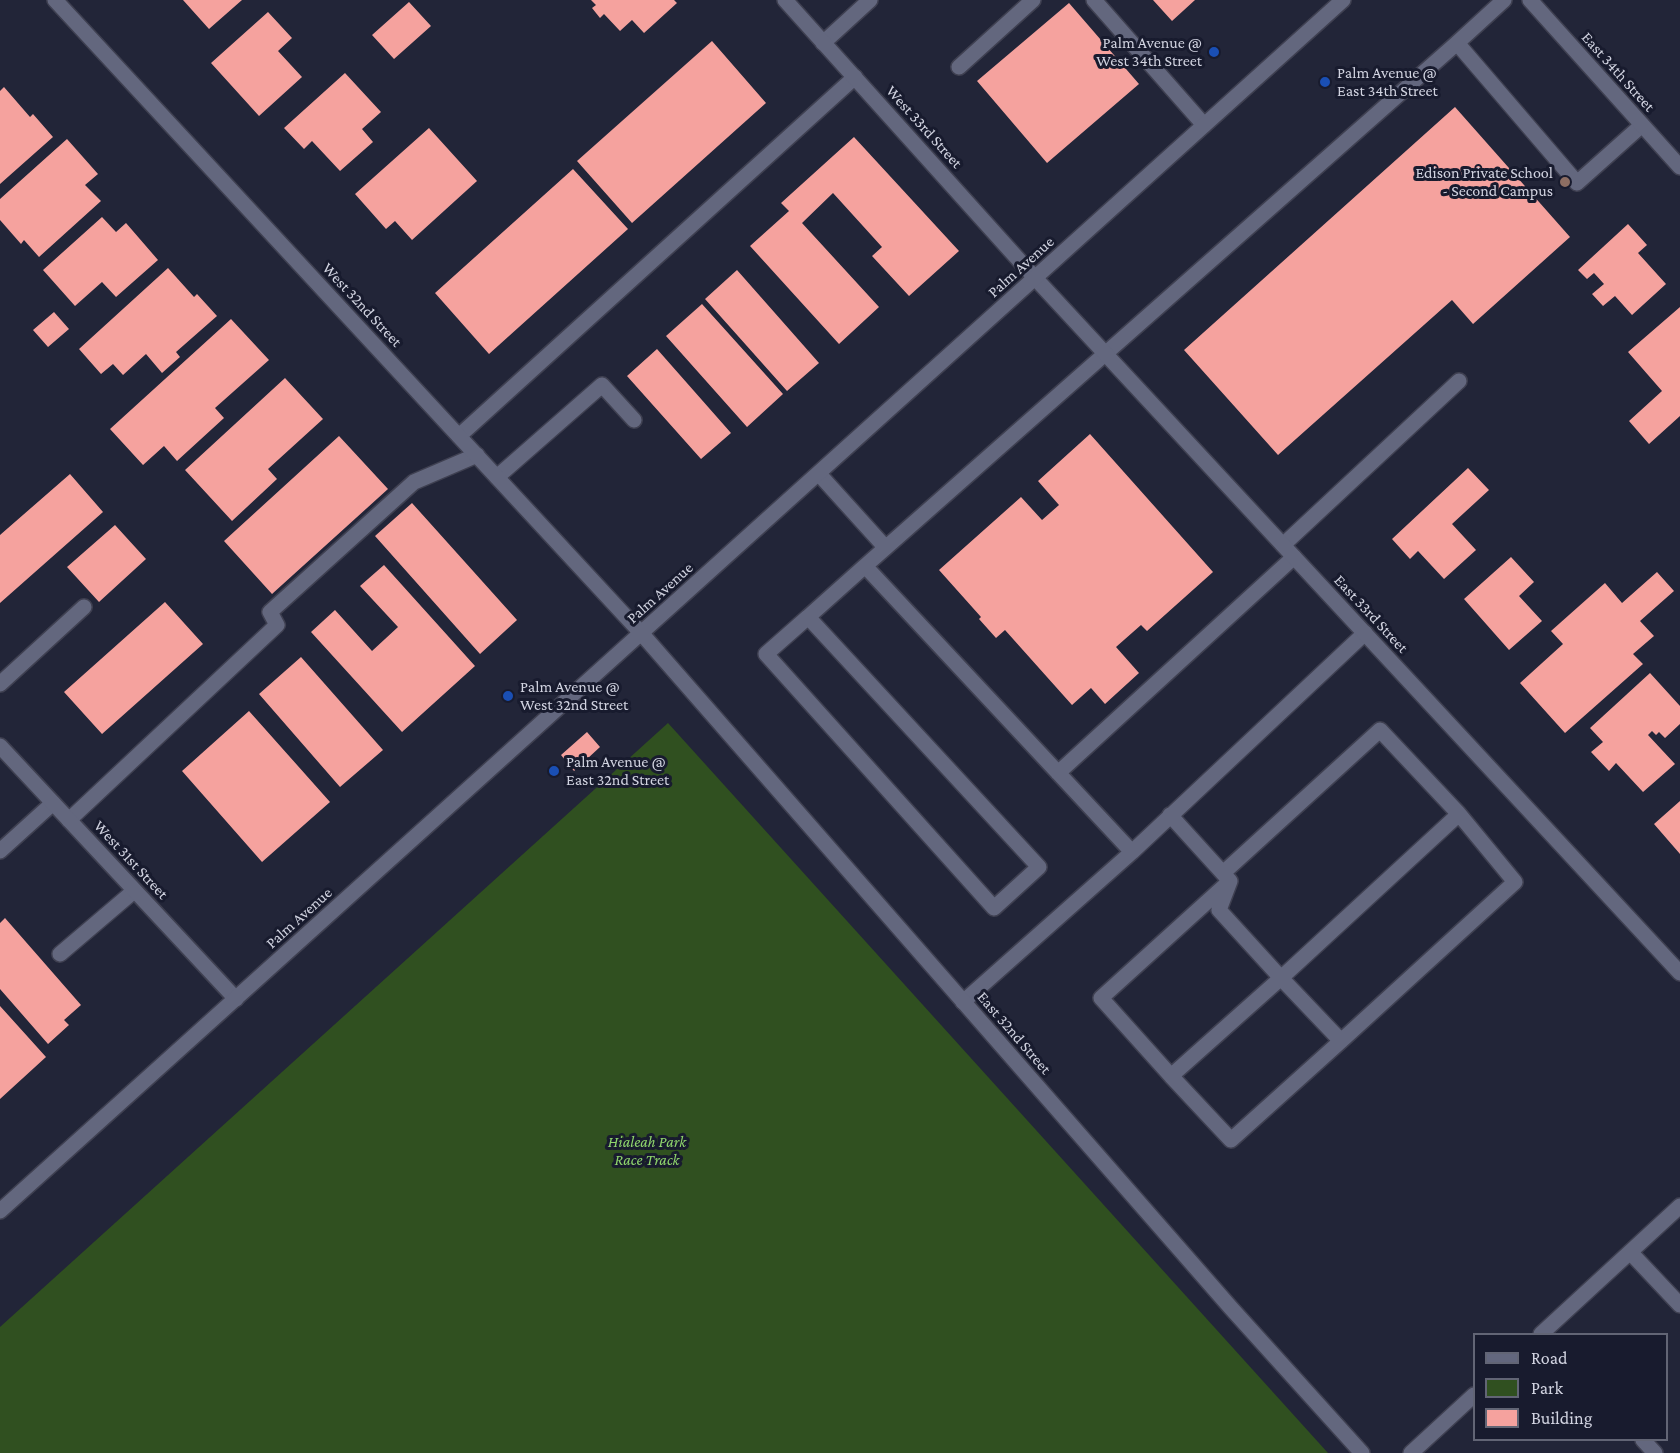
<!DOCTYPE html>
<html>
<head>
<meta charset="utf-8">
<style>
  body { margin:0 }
  #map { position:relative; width:1680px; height:1453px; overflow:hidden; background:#222538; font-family:"Crimson Pro",serif }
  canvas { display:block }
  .legend { position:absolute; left:1473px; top:1333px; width:195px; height:108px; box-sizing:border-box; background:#181b2e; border:2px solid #626575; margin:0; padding:8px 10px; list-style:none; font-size:18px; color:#d1d3e0 }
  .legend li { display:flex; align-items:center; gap:12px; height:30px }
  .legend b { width:30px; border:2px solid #626575 }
</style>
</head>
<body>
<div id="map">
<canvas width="1680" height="1453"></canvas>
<ul class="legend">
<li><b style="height:8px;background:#63677e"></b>Road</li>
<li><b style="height:16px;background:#305020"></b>Park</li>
<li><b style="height:16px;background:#f5a29e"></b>Building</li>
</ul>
</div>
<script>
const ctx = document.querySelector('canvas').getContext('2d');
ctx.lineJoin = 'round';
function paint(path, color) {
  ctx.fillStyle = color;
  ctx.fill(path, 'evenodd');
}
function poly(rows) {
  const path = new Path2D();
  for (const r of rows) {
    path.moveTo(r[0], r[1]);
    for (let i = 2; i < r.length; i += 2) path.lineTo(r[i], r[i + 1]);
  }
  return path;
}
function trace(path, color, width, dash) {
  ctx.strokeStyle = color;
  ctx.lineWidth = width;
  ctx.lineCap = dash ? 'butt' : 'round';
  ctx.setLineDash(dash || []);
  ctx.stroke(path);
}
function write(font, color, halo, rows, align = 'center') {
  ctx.font = font + ' "Crimson Pro",serif';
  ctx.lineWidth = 6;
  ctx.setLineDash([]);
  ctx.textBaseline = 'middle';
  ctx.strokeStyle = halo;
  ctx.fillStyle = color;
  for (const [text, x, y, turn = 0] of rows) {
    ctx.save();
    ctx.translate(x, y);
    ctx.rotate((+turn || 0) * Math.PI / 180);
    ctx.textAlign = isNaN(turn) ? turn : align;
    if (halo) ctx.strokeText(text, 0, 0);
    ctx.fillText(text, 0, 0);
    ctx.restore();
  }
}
const green = poly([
  [668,723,1328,1453,0,1453,0,1327]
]);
const building = poly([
  [183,0,242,0,209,29],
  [591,0,674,0,677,3,644,33,632,20,620,31,604,14,600,18,592,8,596,5],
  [1153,0,1195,0,1172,21],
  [409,2,431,26,394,59,372,35],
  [1069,3,1139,84,1047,163,977,81],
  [268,12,292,38,278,51,302,77,259,116,211,63],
  [712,41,766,103,632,223,577,161],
  [345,73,381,112,362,129,373,142,340,171,312,141,304,149,284,128],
  [4,87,30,117,33,114,53,137,0,184,0,91],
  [1455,107,1570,237,1473,324,1452,300,1278,455,1184,350],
  [429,128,477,181,412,240,395,221,386,229,355,194],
  [854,137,959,251,909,296,872,256,882,247,833,193,802,223,879,307,839,344,750,246,789,211,781,203],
  [67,139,98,174,85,185,101,201,39,257,24,240,21,244,0,220,0,199],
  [573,169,628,229,489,354,435,293],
  [102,217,116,232,126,223,158,260,116,297,102,282,75,306,43,270],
  [1628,224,1647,245,1638,253,1666,284,1632,315,1615,296,1603,306,1592,294,1604,284,1594,273,1587,279,1578,270],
  [168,268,194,297,197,294,217,316,176,352,180,357,162,373,146,354,123,375,113,364,101,374,79,349],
  [737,270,819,363,787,391,705,299],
  [702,304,783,394,747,427,666,336],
  [1680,307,1680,416,1649,444,1629,421,1662,391,1628,352],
  [54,312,69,329,48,347,33,330],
  [231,319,269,360,215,408,224,418,177,461,164,446,143,465,110,429],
  [657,349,731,433,701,459,627,376],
  [285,378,323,419,268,469,277,479,232,521,185,470],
  [1090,434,1213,572,1147,631,1141,625,1116,647,1139,673,1105,704,1091,688,1072,705,1005,630,996,638,979,619,981,617,939,570,1021,497,1042,520,1059,505,1038,481],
  [339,436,388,489,272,594,224,541],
  [1468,468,1489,490,1452,524,1476,550,1444,579,1418,551,1410,559,1392,539],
  [70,474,103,512,0,603,0,535],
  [412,503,517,620,480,654,375,536],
  [115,525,146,559,99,602,67,567],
  [1511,557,1534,582,1519,596,1542,621,1509,650,1464,599],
  [384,565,475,666,402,732,311,632,335,610,372,651,398,627,360,586],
  [1657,572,1674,591,1640,621,1654,636,1633,654,1643,664,1565,733,1520,683,1563,644,1551,631,1605,583,1622,603],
  [165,602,203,644,102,734,64,692],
  [301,657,383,750,340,787,259,694],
  [1650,673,1680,706,1680,724,1665,738,1659,732,1656,735,1652,731,1648,735,1675,764,1643,792,1616,763,1609,771,1591,752,1603,742,1590,728],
  [249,711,330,802,262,862,182,771],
  [587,732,600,747,574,771,561,755],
  [1680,801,1680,854,1654,824],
  [5,918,81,1005,64,1020,69,1025,48,1044,0,989,0,923],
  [0,1006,46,1057,0,1099]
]);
const lane = poly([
  [1094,0,1204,125],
  [823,43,870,0],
  [1457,43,1504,0],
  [959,67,1033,0],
  [459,436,855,77],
  [819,474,885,547],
  [497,477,602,385,634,420],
  [1283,545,1459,381],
  [808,617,766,654,994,908,1039,867,808,617,865,566],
  [1365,633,1132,852,865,566,1457,43,1577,183,1642,125],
  [0,684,84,607],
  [1058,773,1294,557],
  [1170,815,1230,881,1101,998,1171,1076,1281,978,1341,1041],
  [69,820,277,625,270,612,414,482,477,455],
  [0,851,53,803],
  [1223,873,1380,730,1459,814,1281,978,1219,910,1230,881],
  [60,954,134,891],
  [963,1002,1132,852],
  [1171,1076,1231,1140,1341,1041,1515,882,1459,814],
  [1630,1252,1680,1305],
  [1541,1334,1680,1206],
  [1643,1440,1655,1453],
  [1411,1453,1474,1395]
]);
const street = poly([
  [785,0,1036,279,1680,973],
  [1530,0,1680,167],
  [0,746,236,999]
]);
const secondary = poly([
  [55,0,642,634,1231,1308,1362,1453],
  [0,1211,1343,0]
]);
const markers = [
  [1214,52,6,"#1a4fb4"],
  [1325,82,6,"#1a4fb4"],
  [1565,182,6,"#8d6e63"],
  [508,696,6,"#1a4fb4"],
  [554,771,6,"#1a4fb4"]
];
const poiNames = [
  ["Palm Avenue @",1202,43,"right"],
  ["West 34th Street",1202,61,"right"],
  ["Palm Avenue @",1337,73],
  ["East 34th Street",1337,91],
  ["Edison Private School",1553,173,"right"],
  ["- Second Campus",1553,191,"right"],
  ["Palm Avenue @",520,687],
  ["West 32nd Street",520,705],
  ["Palm Avenue @",566,762],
  ["East 32nd Street",566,780]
];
const streetNames = [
  ["East 34th Street",1618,72,48],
  ["West 33rd Street",924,127,48],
  ["Palm Avenue",1021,267,-42],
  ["West 32nd Street",362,305,47],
  ["Palm Avenue",660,593,-42],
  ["East 33rd Street",1371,614,47],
  ["West 31st Street",131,860,47],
  ["Palm Avenue",299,918,-42],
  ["East 32nd Street",1014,1033,49]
];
const parkNames = [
  ["Hialeah Park",647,1142],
  ["Race Track",647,1160]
];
paint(green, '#305020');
paint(building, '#f5a29e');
trace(lane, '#3f4051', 18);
trace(street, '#3f4051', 18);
trace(secondary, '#3f4051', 18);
trace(lane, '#63677e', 15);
trace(street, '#63677e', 15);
trace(secondary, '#63677e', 15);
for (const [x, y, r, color] of markers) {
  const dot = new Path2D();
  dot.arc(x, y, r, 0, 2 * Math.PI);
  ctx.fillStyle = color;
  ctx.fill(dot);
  trace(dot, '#181b2e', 2);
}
write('16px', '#d1d3e0', '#181b2e', poiNames, 'left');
write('16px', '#d1d3e0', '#181b2e', streetNames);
write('italic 16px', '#8fd56c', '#181b2e', parkNames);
</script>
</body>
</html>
